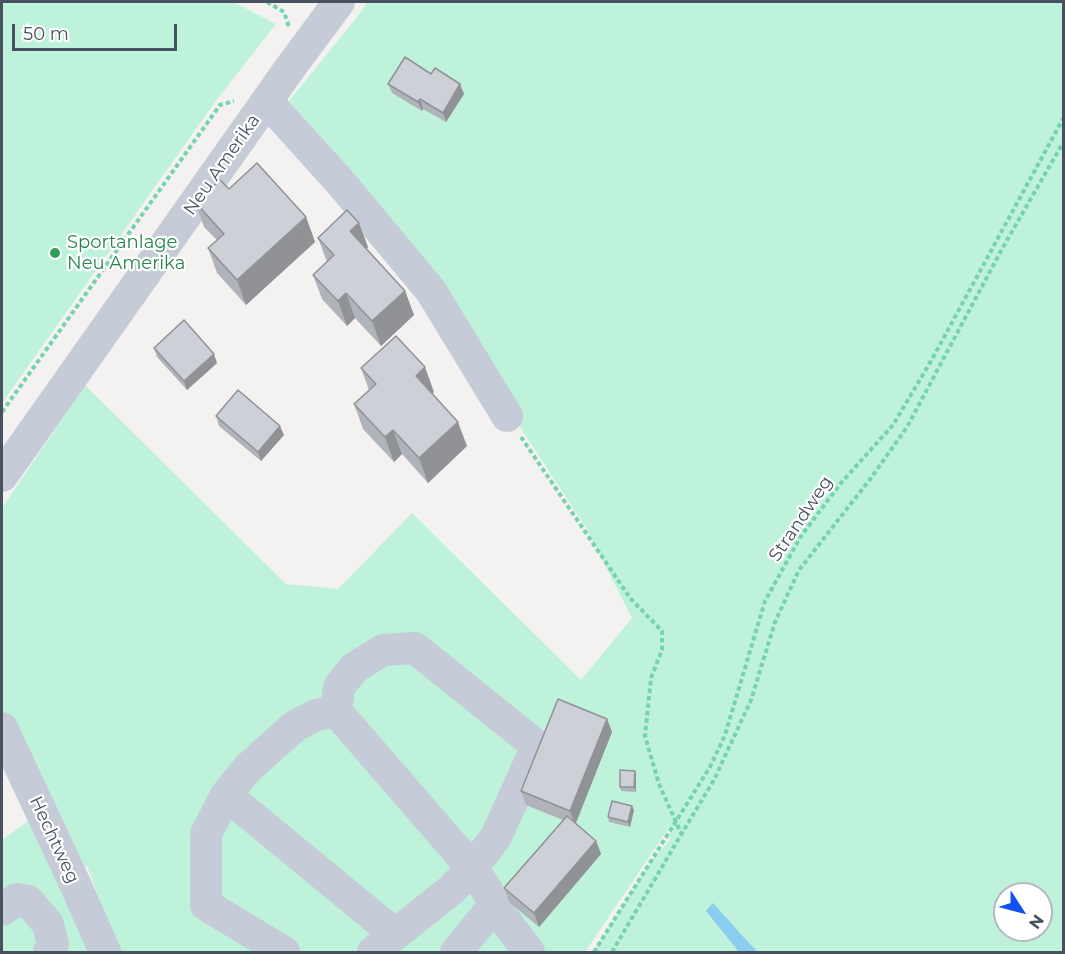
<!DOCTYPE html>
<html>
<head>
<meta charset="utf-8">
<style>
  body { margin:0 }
  #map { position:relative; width:1065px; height:954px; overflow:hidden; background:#f4f2f1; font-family:Montserrat,sans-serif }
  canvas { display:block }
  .frame { position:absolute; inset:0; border:3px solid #485160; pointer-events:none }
  .north { position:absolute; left:993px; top:882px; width:60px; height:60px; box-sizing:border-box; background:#fff; border:2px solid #b6b9bf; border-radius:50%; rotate:126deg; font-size:16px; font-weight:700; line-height:24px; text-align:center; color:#485160 }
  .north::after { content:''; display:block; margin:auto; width:21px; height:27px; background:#0f52f0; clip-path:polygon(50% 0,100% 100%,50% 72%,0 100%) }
  .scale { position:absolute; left:12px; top:24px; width:165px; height:27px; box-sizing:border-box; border:3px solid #485160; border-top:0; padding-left:8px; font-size:18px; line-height:21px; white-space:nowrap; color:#485160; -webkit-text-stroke:4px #fff; paint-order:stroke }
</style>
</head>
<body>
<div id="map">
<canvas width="1065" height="954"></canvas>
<div class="frame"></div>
<div class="north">N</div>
<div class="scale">50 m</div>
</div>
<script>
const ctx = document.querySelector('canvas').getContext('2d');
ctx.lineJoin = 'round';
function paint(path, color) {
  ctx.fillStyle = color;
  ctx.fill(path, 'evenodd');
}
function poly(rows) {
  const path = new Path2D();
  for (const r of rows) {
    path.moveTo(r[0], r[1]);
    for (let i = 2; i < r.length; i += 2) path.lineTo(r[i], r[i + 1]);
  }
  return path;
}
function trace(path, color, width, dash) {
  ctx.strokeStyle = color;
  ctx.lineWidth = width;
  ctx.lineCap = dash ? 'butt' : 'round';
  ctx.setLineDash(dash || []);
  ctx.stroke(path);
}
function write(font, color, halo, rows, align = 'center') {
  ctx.font = font + ' Montserrat,sans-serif';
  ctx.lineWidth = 4.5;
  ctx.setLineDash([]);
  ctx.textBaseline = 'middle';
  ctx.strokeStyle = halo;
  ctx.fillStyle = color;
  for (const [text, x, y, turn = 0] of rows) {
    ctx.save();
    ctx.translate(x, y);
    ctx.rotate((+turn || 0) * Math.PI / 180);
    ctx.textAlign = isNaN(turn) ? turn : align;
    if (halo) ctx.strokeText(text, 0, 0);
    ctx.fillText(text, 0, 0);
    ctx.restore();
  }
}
const green = poly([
  [2,2,233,2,276,24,215,102,2,403],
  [368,2,1063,2,1063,952,593,952,651,861,669,841,671,827,670,826,585,952,119,952,87,866,72,864,2,716,2,508,85,385,286,584,338,589,412,513,581,680,632,618,586,528,356,176,289,101,357,17],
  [1005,894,1041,894,1041,930,1005,930],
  [41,812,105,952,2,952,2,840]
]);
const water = poly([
  [713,903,748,942,758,952,739,952,706,911]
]);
const path = poly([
  [267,2,284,12,288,24,288,27],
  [2,412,220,105,234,101],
  [521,437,630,598,662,631,662,650,651,678,645,736,659,784,681,833],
  [594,952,710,767,725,735,765,601,801,536,841,483,893,425,931,361,1064,117],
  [612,952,682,833,714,780,751,700,775,622,799,570,871,478,907,427,1002,249,1064,141]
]);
const minor = poly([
  [267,101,341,183,431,291,507,416],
  [2,476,290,68,339,2],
  [336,711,472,868,451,890,373,952],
  [2,728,76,886,105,952],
  [226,795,395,934],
  [2,910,17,899,28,901,48,924,53,945,49,952],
  [284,952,206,905,206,834,226,795,248,768,295,726,316,715,336,711,339,687,354,668,383,650,415,648,537,746,496,837,472,868,487,890,494,906],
  [456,952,494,906,529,952]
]);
const wall = poly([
  [431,74,460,84,464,94,446,122,423,109,422,111,392,93,388,84],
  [229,189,306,217,315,242,246,305,217,273,208,248,217,240,204,227,195,202],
  [318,238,368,247,367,249,405,291,414,315,381,346,355,318,347,326,322,299,313,275,327,262],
  [154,348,217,363,187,390,157,357],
  [361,368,434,392,432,393,467,446,428,483,402,454,394,462,363,429,354,404,369,390],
  [216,416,284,435,261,461,219,426],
  [607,719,612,732,576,823,596,841,601,854,539,927,509,902,504,888,563,820,526,805,521,791],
  [635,771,636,775,636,792,621,791,620,787],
  [634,810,630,827,609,822,608,817]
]);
const shadedWall = poly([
  [460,84,464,94,446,122,443,113],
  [420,99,423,109,422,111,418,102],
  [306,217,315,242,246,305,237,280],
  [359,223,368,247,359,256,350,231],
  [405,291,414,315,381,346,372,321],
  [346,293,355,318,347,326,338,301],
  [214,354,217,363,187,390,184,381],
  [425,367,434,392,425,400,416,376],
  [458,422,467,446,428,483,419,458],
  [280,426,284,435,261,461,258,452],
  [393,430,402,454,394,462,385,437],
  [607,719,612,732,575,825,570,811],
  [635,771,636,775,636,792,634,787],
  [632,806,634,810,630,827,628,822],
  [596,841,601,854,539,927,534,913]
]);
const building = poly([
  [405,57,431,74,435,68,460,84,443,113,420,99,418,102,388,84,405,57],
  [257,163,306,217,237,280,208,248,224,234,195,202,220,180,229,189,257,163],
  [347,210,359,223,350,231,405,291,372,321,346,293,338,301,313,275,334,255,318,238,347,210],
  [184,320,214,354,184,381,154,348,184,320],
  [396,336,425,367,416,376,458,422,419,458,393,430,385,437,354,404,376,384,361,368,396,336],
  [238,390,280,426,258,452,216,416,238,390],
  [558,699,607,719,570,811,521,791,558,699],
  [620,770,635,771,634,787,620,787,620,770],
  [612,801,632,806,628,822,608,817,612,801],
  [567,816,596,841,534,913,504,888,567,816]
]);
const markers = [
  [55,253,6,"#2e9e5b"]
];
const streetNames = [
  ["Neu Amerika",222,165,-55],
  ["Strandweg",801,519,-56],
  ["Hechtweg",54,840,65]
];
const leisureNames = [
  ["Sportanlage",67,243],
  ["Neu Amerika",67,264]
];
paint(green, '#bff2da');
paint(water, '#8acdf1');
trace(path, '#75d3b2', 4, [4.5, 3]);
trace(minor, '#c5cbd7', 32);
paint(wall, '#b0b3b9');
paint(shadedWall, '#909296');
paint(building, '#cdd0d7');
trace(building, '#909296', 1.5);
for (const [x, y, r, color] of markers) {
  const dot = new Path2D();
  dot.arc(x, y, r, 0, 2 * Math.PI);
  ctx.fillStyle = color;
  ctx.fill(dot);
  trace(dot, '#fff', 2);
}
write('18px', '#485160', '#fff', streetNames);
write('18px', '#27864d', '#fff', leisureNames, 'left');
</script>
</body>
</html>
